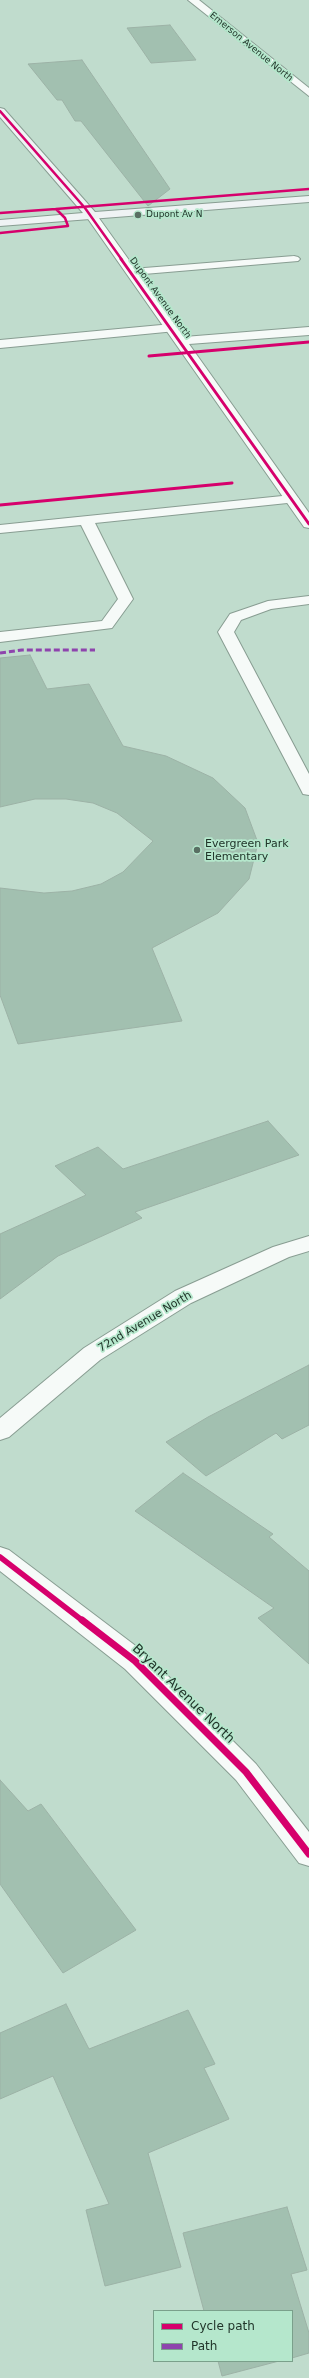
<!DOCTYPE html>
<html>
<head>
<meta charset="utf-8">
<style>
  body { margin:0 }
  #map { position:relative; width:309px; height:2378px; overflow:hidden; background:#c0dccd; font-family:"DejaVu Sans",sans-serif }
  canvas { display:block }
  .legend { position:absolute; left:153px; top:2310px; width:140px; height:52px; box-sizing:border-box; background:#b5e7cc; border:1px solid #7aa08b; margin:0; padding:5px 7px; list-style:none; font-size:12px; color:#21352a }
  .legend li { display:flex; align-items:center; gap:8px; height:20px }
  .legend b { width:20px; border:1px solid #7aa08b }
</style>
</head>
<body>
<div id="map">
<canvas width="309" height="2378"></canvas>
<ul class="legend">
<li><b style="height:5px;background:#d6006c"></b>Cycle path</li>
<li><b style="height:5px;background:#8e44ad"></b>Path</li>
</ul>
</div>
<script>
const ctx = document.querySelector('canvas').getContext('2d');
ctx.lineJoin = 'round';
function paint(path, color) {
  ctx.fillStyle = color;
  ctx.fill(path, 'evenodd');
}
function poly(rows) {
  const path = new Path2D();
  for (const r of rows) {
    path.moveTo(r[0], r[1]);
    for (let i = 2; i < r.length; i += 2) path.lineTo(r[i], r[i + 1]);
  }
  return path;
}
function trace(path, color, width, dash) {
  ctx.strokeStyle = color;
  ctx.lineWidth = width;
  ctx.lineCap = dash ? 'butt' : 'round';
  ctx.setLineDash(dash || []);
  ctx.stroke(path);
}
function write(font, color, halo, rows, align = 'center') {
  ctx.font = font + ' "DejaVu Sans",sans-serif';
  ctx.lineWidth = 3.5;
  ctx.setLineDash([]);
  ctx.textBaseline = 'middle';
  ctx.strokeStyle = halo;
  ctx.fillStyle = color;
  for (const [text, x, y, turn = 0] of rows) {
    ctx.save();
    ctx.translate(x, y);
    ctx.rotate((+turn || 0) * Math.PI / 180);
    ctx.textAlign = isNaN(turn) ? turn : align;
    if (halo) ctx.strokeText(text, 0, 0);
    ctx.fillText(text, 0, 0);
    ctx.restore();
  }
}
const building = poly([
  [170,25,196,60,151,63,127,28,170,25],
  [82,60,170,189,148,206,81,121,75,121,62,100,57,100,28,64,82,60],
  [30,655,47,689,89,684,123,746,166,756,213,778,245,808,258,843,249,879,218,913,152,948,182,1021,18,1044,0,995,0,888,44,893,72,891,101,884,123,872,153,841,117,813,93,803,66,799,35,799,0,807,0,658,30,655],
  [268,1121,299,1155,135,1212,142,1218,58,1256,0,1299,0,1234,86,1195,55,1166,98,1147,123,1169,268,1121],
  [309,1365,309,1425,282,1439,276,1433,206,1476,166,1442,208,1417,309,1365],
  [183,1473,273,1534,269,1537,309,1571,309,1664,258,1618,274,1608,135,1511,183,1473],
  [0,1780,28,1811,41,1804,136,1930,63,1973,0,1884,0,1780],
  [66,2004,89,2049,188,2010,215,2064,204,2068,229,2119,148,2153,181,2267,105,2286,86,2210,109,2204,53,2076,0,2099,0,2033,66,2004],
  [287,2207,307,2270,291,2274,309,2333,309,2353,292,2358,292,2311,204,2311,183,2233,287,2207],
  [218,2361,279,2361,222,2376,218,2361]
]);
const lane = poly([
  [294,256,298,257,300,259,298,261,132,275,126,272,132,269,294,256],
  [172,324,176,325,178,328,176,331,0,348,0,340,172,324],
  [292,495,299,499,297,502,95,523,133,599,112,628,0,642,0,632,102,621,118,599,81,525,0,533,0,525,292,495],
  [309,596,309,604,271,609,241,620,234,632,309,774,309,795,303,794,301,790,218,632,230,614,268,601,309,596]
]);
const street = poly([
  [188,0,199,0,309,88,309,96,188,0],
  [92,213,96,214,184,337,309,327,309,335,189,344,309,513,309,528,304,527,86,216,92,213],
  [309,1236,309,1251,289,1257,191,1303,100,1360,9,1437,0,1440,0,1418,84,1348,175,1291,273,1247,309,1236],
  [0,1547,9,1550,145,1653,256,1764,309,1832,309,1866,299,1863,236,1780,125,1669,0,1571,0,1547]
]);
const secondary = poly([
  [0,108,4,109,95,212,309,196,309,202,0,226,0,220,83,213,0,117,0,108]
]);
const quiet = poly([
  [0,653,22,650,95,650]
]);
const cyclewayFar3 = poly([
  [0,111,85,208,122,260],
  [0,213,56,209],
  [0,233,68,226,65,218,56,209,309,189]
]);
const cyclewayFar2 = poly([
  [121,259,309,524],
  [149,356,309,342],
  [0,505,232,483]
]);
const cyclewayFar1 = poly([
  [0,1557,83,1621]
]);
const cycleway = poly([
  [82,1620,135,1661,246,1772,309,1854]
]);
const markers = [
  [138,215,4,"#596f63"],
  [197,850,4,"#596f63"]
];
const farStreetnames = [
  ["Emerson Avenue North",251,47,39],
  ["Dupont Avenue North",160,298,54]
];
const farPoinames = [
  ["Dupont Av N",146,215]
];
const poiNames = [
  ["Evergreen Park",205,844],
  ["Elementary",205,857]
];
const streetNames = [
  ["72nd Avenue North",145,1322,-31]
];
const nearStreetnames = [
  ["Bryant Avenue North",183,1694,44]
];
paint(building, '#a2c0b0');
trace(building, '#9cb2a6', 1);
trace(lane, '#889d92', 2);
trace(street, '#889d92', 2);
trace(secondary, '#889d92', 2);
paint(lane, '#f6faf8');
paint(street, '#f6faf8');
paint(secondary, '#eff3f4');
trace(quiet, '#8e44ad', 3, [6, 3]);
trace(cyclewayFar3, '#d6006c', 2.5);
trace(cyclewayFar2, '#d6006c', 3);
trace(cyclewayFar1, '#d6006c', 5.5);
trace(cycleway, '#d6006c', 7);
for (const [x, y, r, color] of markers) {
  const dot = new Path2D();
  dot.arc(x, y, r, 0, 2 * Math.PI);
  ctx.fillStyle = color;
  ctx.fill(dot);
  trace(dot, '#b5e7cc', 1.5);
}
write('9px', '#21352a', '#b5e7cc', farStreetnames);
write('9px', '#21352a', '#b5e7cc', farPoinames, 'left');
write('11px', '#21352a', '#b5e7cc', poiNames, 'left');
write('11px', '#21352a', '#b5e7cc', streetNames);
write('13px', '#21352a', '#b5e7cc', nearStreetnames);
</script>
</body>
</html>
